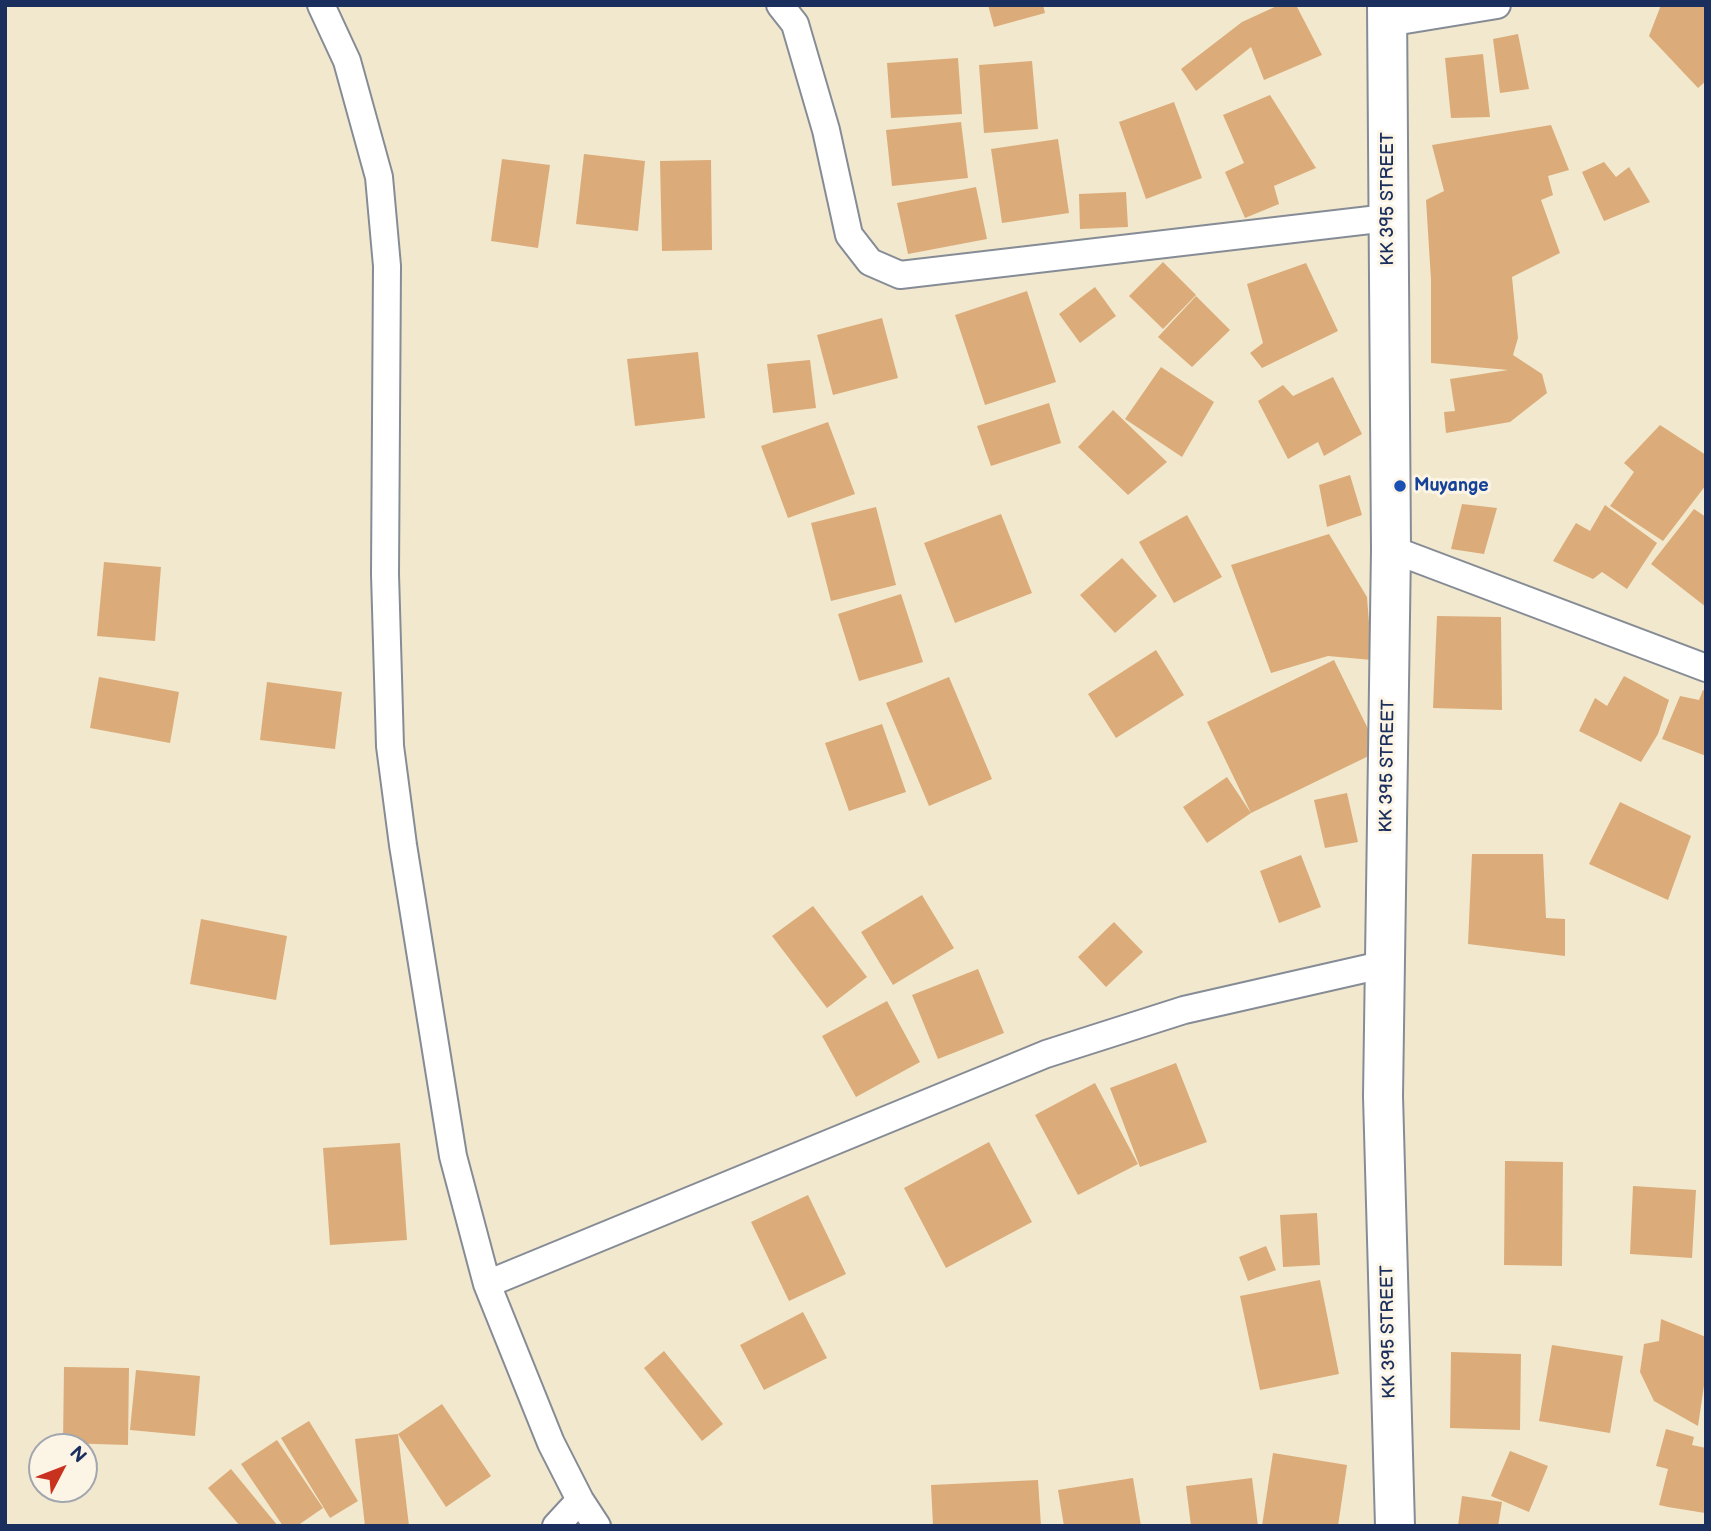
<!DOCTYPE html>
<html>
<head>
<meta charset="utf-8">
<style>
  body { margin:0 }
  #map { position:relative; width:1711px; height:1531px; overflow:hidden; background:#f2e8cd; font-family:"Balsamiq Sans",sans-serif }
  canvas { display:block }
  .frame { position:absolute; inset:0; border:7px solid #1b2f5e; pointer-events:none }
  .north { position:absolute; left:28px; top:1433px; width:70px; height:70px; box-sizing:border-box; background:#fcf5e5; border:2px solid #a2a6af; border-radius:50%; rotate:48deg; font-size:19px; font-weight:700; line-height:28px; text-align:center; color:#1b2f5e }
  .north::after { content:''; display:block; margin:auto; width:24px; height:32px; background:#c8321e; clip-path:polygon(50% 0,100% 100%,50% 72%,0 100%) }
</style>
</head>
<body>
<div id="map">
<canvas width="1711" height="1531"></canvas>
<div class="frame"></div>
<div class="north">N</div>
</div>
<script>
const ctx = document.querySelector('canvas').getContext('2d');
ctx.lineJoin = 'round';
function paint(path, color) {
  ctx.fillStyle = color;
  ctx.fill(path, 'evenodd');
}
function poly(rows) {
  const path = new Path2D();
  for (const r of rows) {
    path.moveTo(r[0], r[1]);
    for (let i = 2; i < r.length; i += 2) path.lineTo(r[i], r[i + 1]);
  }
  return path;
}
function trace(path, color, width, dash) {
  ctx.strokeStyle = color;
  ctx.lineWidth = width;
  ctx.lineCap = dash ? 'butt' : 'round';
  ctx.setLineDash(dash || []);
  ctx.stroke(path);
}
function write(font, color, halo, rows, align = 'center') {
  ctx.font = font + ' "Balsamiq Sans",sans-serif';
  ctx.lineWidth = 6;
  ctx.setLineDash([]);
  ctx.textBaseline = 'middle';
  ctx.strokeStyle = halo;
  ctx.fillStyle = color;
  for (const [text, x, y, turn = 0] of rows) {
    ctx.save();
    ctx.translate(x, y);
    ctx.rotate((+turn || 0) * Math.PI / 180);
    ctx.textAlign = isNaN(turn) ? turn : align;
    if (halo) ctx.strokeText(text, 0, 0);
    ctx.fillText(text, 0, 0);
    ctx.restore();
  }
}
const building = poly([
  [988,5,1043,5,1045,13,994,27],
  [1279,5,1296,5,1322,55,1264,80,1251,47,1196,91,1181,69,1242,22],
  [1661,5,1706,5,1706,81,1698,88,1649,36],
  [1518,34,1529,89,1500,93,1493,39],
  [1483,54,1490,117,1451,118,1445,58],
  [958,58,962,114,891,118,887,63],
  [1032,61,1038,129,984,133,979,65],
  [1270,95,1316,168,1274,186,1279,204,1245,218,1225,172,1244,163,1223,115],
  [1174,102,1202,178,1146,199,1119,122],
  [961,122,968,178,892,186,886,130],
  [1551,125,1569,170,1548,176,1553,195,1541,200,1560,253,1512,277,1518,338,1513,355,1542,374,1547,393,1510,422,1446,433,1444,412,1455,411,1450,379,1508,370,1431,363,1431,280,1426,200,1444,191,1432,145],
  [1058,139,1069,213,1002,223,991,149],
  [584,154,645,161,638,231,576,224],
  [502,159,550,165,538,248,491,241],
  [711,160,712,250,662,251,660,161],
  [1604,162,1616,177,1629,167,1650,202,1604,221,1582,172],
  [976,187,987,239,908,254,897,203],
  [1126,192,1128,227,1080,229,1079,194],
  [1163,262,1196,295,1163,329,1129,296],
  [1306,263,1338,331,1262,368,1250,353,1263,343,1247,284],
  [1095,287,1116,316,1080,343,1059,314],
  [1027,291,1056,382,985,405,955,315],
  [1196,296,1230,330,1192,367,1158,337],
  [882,318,898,378,833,395,817,335],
  [698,352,705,418,635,426,627,359],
  [810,360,816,408,773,413,767,364],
  [1161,367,1214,402,1182,457,1125,419],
  [1333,377,1362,434,1324,456,1318,442,1288,459,1258,401,1283,385,1293,396],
  [1049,403,1061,443,991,466,977,426],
  [1113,410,1167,462,1128,495,1078,447],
  [828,422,855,494,788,518,761,446],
  [1660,425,1706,455,1706,485,1663,541,1610,506,1634,472,1624,463],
  [1350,475,1362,515,1327,527,1319,485],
  [1462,504,1497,508,1484,554,1451,549],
  [1605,505,1657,543,1627,589,1602,572,1593,579,1553,561,1576,523,1590,531],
  [876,507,896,585,831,601,811,523],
  [1694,509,1706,517,1706,607,1651,564],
  [1001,514,1032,593,955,623,924,543],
  [1187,515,1222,577,1174,603,1139,542],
  [1329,534,1367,597,1372,660,1328,656,1271,673,1231,565],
  [1122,558,1157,596,1115,633,1080,595],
  [104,562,161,567,155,641,97,636],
  [901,594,923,662,859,681,838,614],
  [1437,616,1501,617,1502,710,1433,708],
  [1156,650,1184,695,1116,738,1088,694],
  [1334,660,1379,751,1251,813,1207,843,1183,807,1227,777,1251,813,1207,722],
  [1624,676,1669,700,1658,734,1641,762,1579,731,1595,698,1607,706],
  [99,677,179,692,170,743,90,728],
  [949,677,992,779,929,806,886,703],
  [267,682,342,692,335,749,260,740],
  [1703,690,1706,691,1706,756,1662,739,1680,696,1699,700],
  [882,724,906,792,849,811,825,743],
  [1347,793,1358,842,1325,848,1314,800],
  [1620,802,1691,836,1668,900,1589,864],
  [1472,854,1543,854,1546,918,1565,919,1565,956,1468,944],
  [1301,855,1321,907,1279,923,1260,871],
  [922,895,954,948,893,985,861,932],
  [813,906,867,977,827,1008,772,936],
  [201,919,287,936,276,1000,190,984],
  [1114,922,1143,952,1106,987,1078,957],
  [978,969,1004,1033,938,1059,912,995],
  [887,1001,920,1062,856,1097,822,1036],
  [1176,1063,1207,1142,1140,1167,1110,1088],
  [1095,1083,1138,1164,1078,1195,1035,1115],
  [989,1142,1032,1222,946,1268,904,1188],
  [400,1143,407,1240,330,1245,323,1148],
  [1505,1161,1563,1162,1562,1266,1504,1265],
  [1633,1186,1696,1190,1692,1258,1630,1254],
  [808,1195,846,1274,789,1301,751,1222],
  [1317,1213,1320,1265,1283,1267,1280,1215],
  [1266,1246,1276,1270,1248,1281,1239,1257],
  [1320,1280,1339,1374,1260,1390,1240,1296],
  [803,1312,827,1358,764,1390,740,1345],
  [1661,1319,1706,1337,1706,1372,1698,1426,1654,1401,1640,1372,1644,1344,1659,1341],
  [1552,1345,1623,1356,1610,1433,1539,1421],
  [664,1351,723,1424,702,1441,644,1368],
  [1451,1352,1521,1354,1520,1430,1450,1428],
  [64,1367,129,1368,128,1445,63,1443],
  [136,1370,200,1376,195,1436,130,1430],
  [442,1404,491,1476,446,1507,398,1434,409,1526,365,1526,355,1439,398,1434],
  [309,1421,358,1501,330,1518,281,1438],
  [1666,1429,1694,1437,1692,1445,1706,1448,1705,1513,1668,1507,1659,1505,1668,1469,1656,1466],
  [277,1440,323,1508,297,1526,283,1526,241,1464],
  [1510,1451,1548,1466,1529,1512,1491,1496],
  [1273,1453,1347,1465,1338,1526,1262,1526],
  [231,1469,278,1526,240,1526,208,1488],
  [1133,1478,1141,1526,1064,1526,1058,1490],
  [1252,1478,1258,1526,1191,1526,1186,1486],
  [1038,1480,1041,1526,933,1526,931,1485],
  [1462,1496,1502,1502,1498,1526,1458,1526]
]);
const street = poly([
  [321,5,347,61,379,177,387,266,385,574,390,746,403,845,453,1156,487,1284,551,1443,580,1500,597,1526],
  [780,5,795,24,826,130,849,235,870,262,900,275,1387,218],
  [1387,23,1497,5],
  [1391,549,1706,668],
  [487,1284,1046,1054,1184,1010,1386,964],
  [556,1526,580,1500]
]);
const secondary = poly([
  [1387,5,1391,549,1383,1096,1395,1526]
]);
const markers = [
  [1400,486,7,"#1a4fb4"]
];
const streetNames = [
  ["KK 395 STREET",1388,199,-90],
  ["KK 395 STREET",1388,766,-89],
  ["KK 395 STREET",1389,1332,-91]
];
const transitNames = [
  ["Muyange",1414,486]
];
paint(building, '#dbac79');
trace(street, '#868c96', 30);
trace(secondary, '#868c96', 42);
trace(street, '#fff', 26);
trace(secondary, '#fff', 38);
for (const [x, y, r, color] of markers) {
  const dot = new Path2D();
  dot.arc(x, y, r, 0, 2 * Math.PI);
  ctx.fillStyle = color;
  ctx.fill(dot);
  trace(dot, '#fcf5e5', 2.5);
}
write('18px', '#1b2f5e', '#fcf5e5', streetNames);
write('bold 18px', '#164399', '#fcf5e5', transitNames, 'left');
</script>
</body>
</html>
